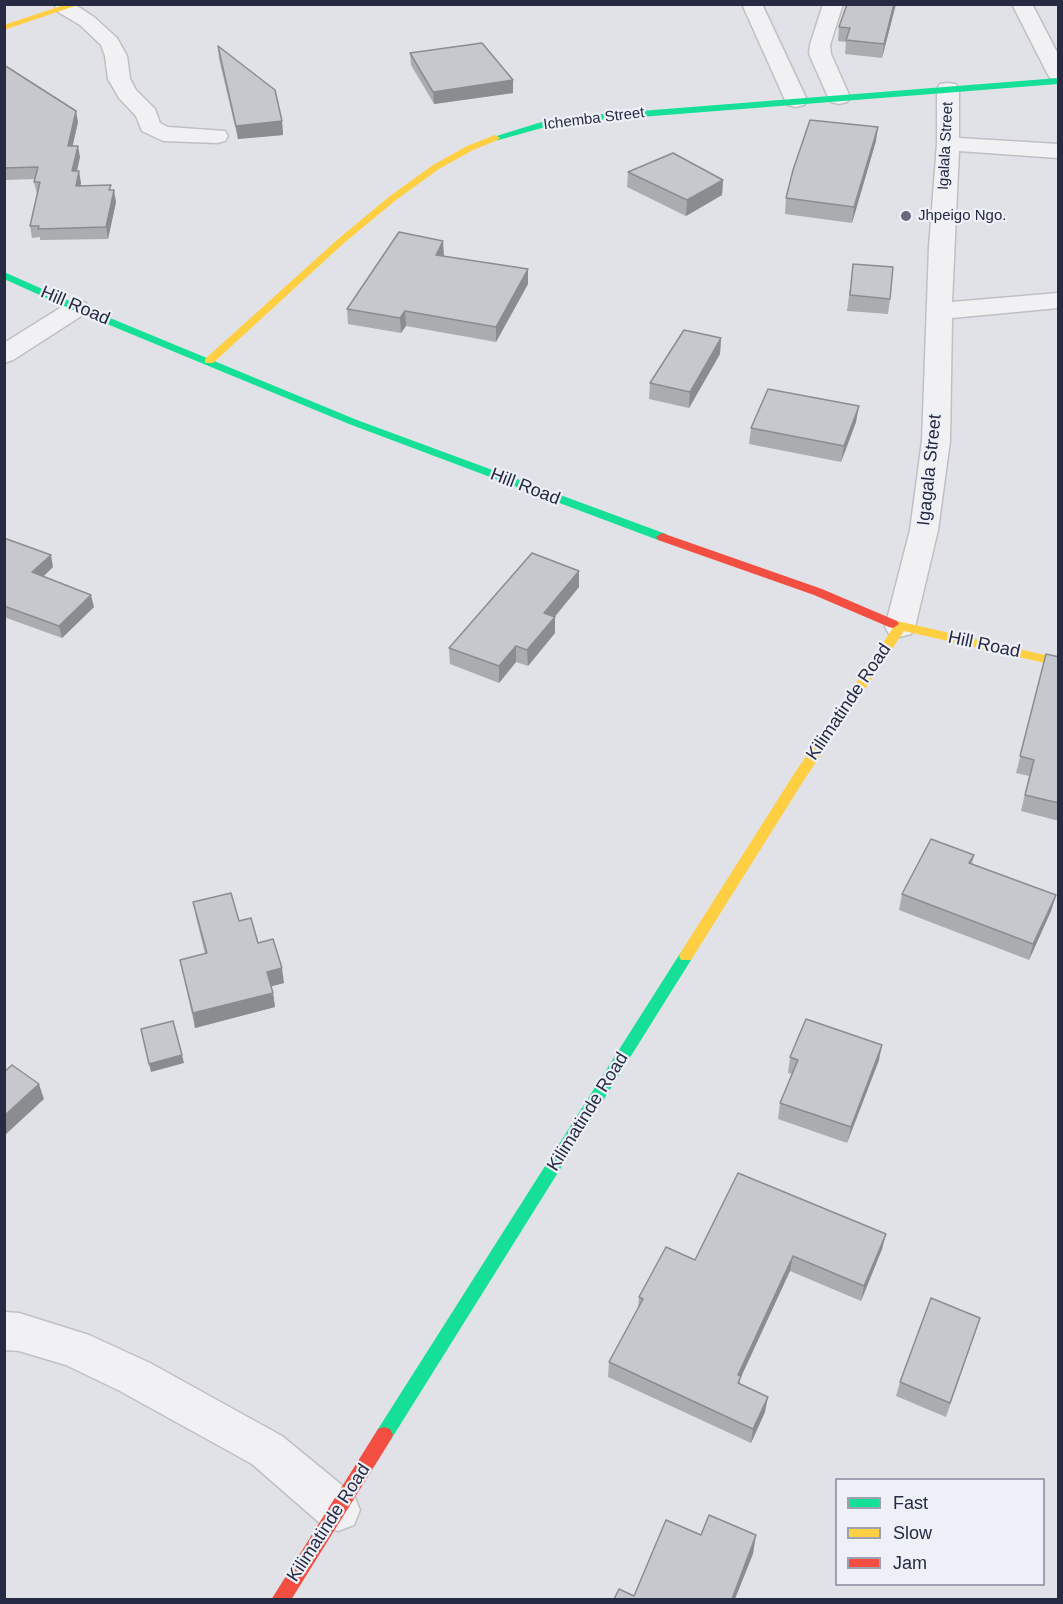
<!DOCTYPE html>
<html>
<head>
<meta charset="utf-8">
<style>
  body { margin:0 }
  #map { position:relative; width:1063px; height:1604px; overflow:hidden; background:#e1e2e7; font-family:Arial,sans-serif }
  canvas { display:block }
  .frame { position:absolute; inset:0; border:6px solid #262a42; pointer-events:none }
  .legend { position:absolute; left:835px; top:1478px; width:210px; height:108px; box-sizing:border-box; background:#eef0f7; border:2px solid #9ea1af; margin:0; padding:8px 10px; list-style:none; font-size:18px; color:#262a42 }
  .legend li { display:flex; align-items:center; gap:12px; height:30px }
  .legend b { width:30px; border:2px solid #9ea1af }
</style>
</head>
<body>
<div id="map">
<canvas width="1063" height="1604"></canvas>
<div class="frame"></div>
<ul class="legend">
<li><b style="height:8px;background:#16e098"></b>Fast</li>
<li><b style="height:8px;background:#ffcf43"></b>Slow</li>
<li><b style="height:8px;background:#f24e42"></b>Jam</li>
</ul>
</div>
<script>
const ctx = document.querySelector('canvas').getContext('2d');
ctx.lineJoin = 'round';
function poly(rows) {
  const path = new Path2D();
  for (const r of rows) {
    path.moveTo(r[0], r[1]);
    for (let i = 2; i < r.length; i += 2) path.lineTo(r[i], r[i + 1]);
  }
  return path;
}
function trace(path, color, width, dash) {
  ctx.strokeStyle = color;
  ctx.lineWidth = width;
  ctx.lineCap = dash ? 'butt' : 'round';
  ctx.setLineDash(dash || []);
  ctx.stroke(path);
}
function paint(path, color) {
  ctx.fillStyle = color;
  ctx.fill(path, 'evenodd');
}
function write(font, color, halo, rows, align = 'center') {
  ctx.font = font + ' Arial,sans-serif';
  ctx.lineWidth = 4.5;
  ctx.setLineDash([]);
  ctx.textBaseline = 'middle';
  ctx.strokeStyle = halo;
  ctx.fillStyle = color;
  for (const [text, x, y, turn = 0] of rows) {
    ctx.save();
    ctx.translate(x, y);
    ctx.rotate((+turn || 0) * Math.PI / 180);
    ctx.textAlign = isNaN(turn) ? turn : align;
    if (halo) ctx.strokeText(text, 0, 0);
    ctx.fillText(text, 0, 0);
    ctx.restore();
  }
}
const street = poly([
  [57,4,74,4,94,17,117,38,127,56,130,79,136,90,155,109,160,123,168,127,225,131,228,136,225,141,217,143,163,141,142,131,136,116,119,98,108,79,105,56,101,45,80,25,58,12,55,8,57,4],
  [742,4,762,4,807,100,804,105,796,107,788,105,785,100,742,4],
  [823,4,843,4,830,45,831,54,850,97,847,102,839,104,831,102,828,97,809,54,810,45,823,4],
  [1012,4,1032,4,1058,54,1058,79,1050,78,1047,73,1012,4],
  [948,83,956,84,959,89,959,138,1058,144,1058,158,959,151,952,302,1058,293,1058,308,952,318,950,441,938,530,915,627,911,634,900,637,889,634,885,627,910,530,922,441,929,247,937,144,937,89,940,84,948,83],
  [77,300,86,303,90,308,86,313,13,360,4,363,4,343,68,303,77,300],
  [4,1312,19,1313,89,1335,150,1363,282,1436,354,1495,360,1510,354,1525,338,1531,322,1525,252,1464,120,1391,66,1365,19,1351,4,1350,4,1312]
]);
const fast = poly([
  [1058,78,1058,84,590,121,549,126,495,141,490,138,548,120,590,115,1058,78],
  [4,272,81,306,357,420,666,534,668,537,662,541,658,540,349,424,73,310,4,279,4,272],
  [686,950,691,952,693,956,691,960,390,1441,384,1443,378,1441,375,1435,378,1429,681,952,686,950]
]);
const slow = poly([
  [67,4,81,4,4,30,4,25,67,4],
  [495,135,500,138,498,140,473,150,439,169,396,200,344,243,213,363,205,363,205,359,338,239,390,196,433,165,467,146,495,135],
  [893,620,1058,658,1058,666,904,631,804,780,691,960,681,960,679,956,681,952,794,774,893,628,887,624,893,620]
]);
const jam = poly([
  [662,533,822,589,897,621,899,624,893,628,889,627,814,595,658,540,656,537,662,533],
  [384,1427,390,1429,393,1435,390,1441,291,1600,271,1600,378,1429,384,1427]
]);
const wall = poly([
  [847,4,896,4,882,58,845,54,846,42,838,41,839,27],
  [218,46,282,121,283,135,238,139,219,59],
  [410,53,513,93,434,104,411,65],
  [4,65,78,122,72,146,80,157,77,171,81,183,80,185,111,190,116,202,108,239,40,240,40,237,32,238,30,226,38,194,37,194,34,182,35,179,4,180],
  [876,141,852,223,785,214,786,198],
  [628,172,723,180,722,195,686,216,627,187],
  [444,256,528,284,496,342,406,326,401,333,348,324,347,309],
  [853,264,890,299,888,314,847,311],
  [721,338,720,354,689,408,649,399,650,383],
  [856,422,841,462,749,444,751,428],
  [4,538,53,567,43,577,94,607,62,638,4,617],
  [579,571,579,587,555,617,555,633,528,666,516,662,499,683,450,664,449,648],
  [1046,654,1059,657,1059,821,1021,811,1029,776,1016,773],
  [974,855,972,864,1056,895,1051,911,1029,960,899,910,902,894],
  [193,902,239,921,258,943,284,983,271,986,273,993,275,1007,195,1028,180,960,205,954,196,917],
  [790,1057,879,1060,847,1143,778,1119,780,1103,792,1074,788,1073],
  [886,1234,882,1249,861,1301,790,1271,740,1379,739,1384,765,1412,751,1443,608,1377,609,1362,638,1308,639,1297,695,1260],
  [975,1333,946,1417,896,1396,900,1382]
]);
const shadedWall = poly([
  [894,4,896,4,882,58,884,44],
  [513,80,513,93,434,104,433,92],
  [76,111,78,122,70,158,68,146],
  [282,121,283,135,238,139,236,126],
  [878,127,876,141,852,223,854,207],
  [78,146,80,157,74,183,72,171],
  [79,171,81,183,78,197,76,186],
  [723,180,722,195,686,216,687,200],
  [114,190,116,202,108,239,106,227],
  [443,241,444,256,436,255],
  [528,269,528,284,496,342,496,327],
  [405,311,406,326,401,333,400,318],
  [721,338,720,354,689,408,690,392],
  [859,406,856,422,841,462,844,446],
  [51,555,53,567,35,584,32,572],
  [579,571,579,587,544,629,544,613],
  [91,595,94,607,62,638,59,626],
  [555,617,555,633,528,666,527,650],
  [516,646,516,662,499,683,499,666],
  [1056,895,1051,911,1029,960,1033,944],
  [282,968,284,983,269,987,267,972],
  [273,993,275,1007,195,1028,193,1013],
  [882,1045,879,1060,847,1143,851,1127],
  [182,1055,184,1063,151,1072,149,1064],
  [39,1084,44,1099,4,1136,4,1116],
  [886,1234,882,1249,861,1301,864,1286],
  [793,1256,790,1271,740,1379,738,1391,738,1375],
  [768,1397,765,1412,751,1443,753,1429],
  [756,1535,753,1554,735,1599,732,1599]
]);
const building = poly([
  [847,4,894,4,884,44,846,40,850,28,839,27,847,4],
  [482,43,513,80,433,92,410,53,482,43],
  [218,46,275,90,282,121,236,126,218,46],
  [4,65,76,111,68,146,78,146,72,171,79,171,76,186,111,185,109,190,114,190,106,227,38,229,39,226,30,226,40,182,34,182,38,167,4,168,4,65],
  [810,120,878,127,854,207,786,198,793,170,810,120],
  [673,153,723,180,687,200,628,172,673,153],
  [399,232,443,241,436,255,528,269,496,327,405,311,400,318,347,309,399,232],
  [853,264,893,267,890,299,850,295,853,264],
  [684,330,721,338,690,392,650,383,684,330],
  [768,389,859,406,844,446,751,428,768,389],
  [4,538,51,555,32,572,91,595,59,626,4,606,4,538],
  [532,553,579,571,544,613,555,617,527,650,516,646,499,666,449,648,532,553],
  [1046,654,1059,657,1059,803,1025,795,1034,760,1020,756,1046,654],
  [931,839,974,855,969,863,1056,895,1033,944,902,894,931,839],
  [231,893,239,921,251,918,258,943,273,939,282,968,267,972,273,993,193,1013,180,960,207,953,193,902,231,893],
  [806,1019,882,1045,851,1127,780,1103,798,1060,790,1057,806,1019],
  [173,1021,182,1055,149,1064,141,1029,173,1021],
  [12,1065,39,1084,4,1116,4,1072,12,1065],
  [738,1173,886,1234,864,1286,793,1256,738,1375,741,1376,738,1383,768,1397,753,1429,609,1362,643,1299,639,1297,666,1247,695,1260,738,1173],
  [931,1298,980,1318,950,1403,900,1382,931,1298],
  [709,1515,756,1535,732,1599,614,1599,619,1589,634,1596,666,1520,701,1535,709,1515]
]);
const markers = [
  [906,216,6,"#676a7c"]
];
const farStreetnames = [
  ["Ichemba Street",594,119,-7],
  ["Igalala Street",946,146,-87]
];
const farPoinames = [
  ["Jhpeigo Ngo.",918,216]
];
const streetNames = [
  ["Hill Road",75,306,23],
  ["Igagala Street",930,470,-84],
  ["Hill Road",525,487,21],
  ["Hill Road",984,645,12],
  ["Kilimatinde Road",849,702,-56],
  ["Kilimatinde Road",588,1112,-58],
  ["Kilimatinde Road",329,1523,-57]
];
trace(street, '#bfc0c5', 3);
paint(street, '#f1f1f3');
paint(fast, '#16e098');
paint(slow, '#ffcf43');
paint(jam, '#f24e42');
paint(wall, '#abacb0');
paint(shadedWall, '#8b8c90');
paint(building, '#c7c8cd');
trace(building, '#8b8c90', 1.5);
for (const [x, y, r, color] of markers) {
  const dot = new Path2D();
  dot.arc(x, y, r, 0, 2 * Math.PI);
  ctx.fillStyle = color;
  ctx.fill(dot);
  trace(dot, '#eef0f7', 2);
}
write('15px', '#262a42', '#eef0f7', farStreetnames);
write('15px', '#262a42', '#eef0f7', farPoinames, 'left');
write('18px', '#262a42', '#eef0f7', streetNames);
</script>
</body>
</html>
